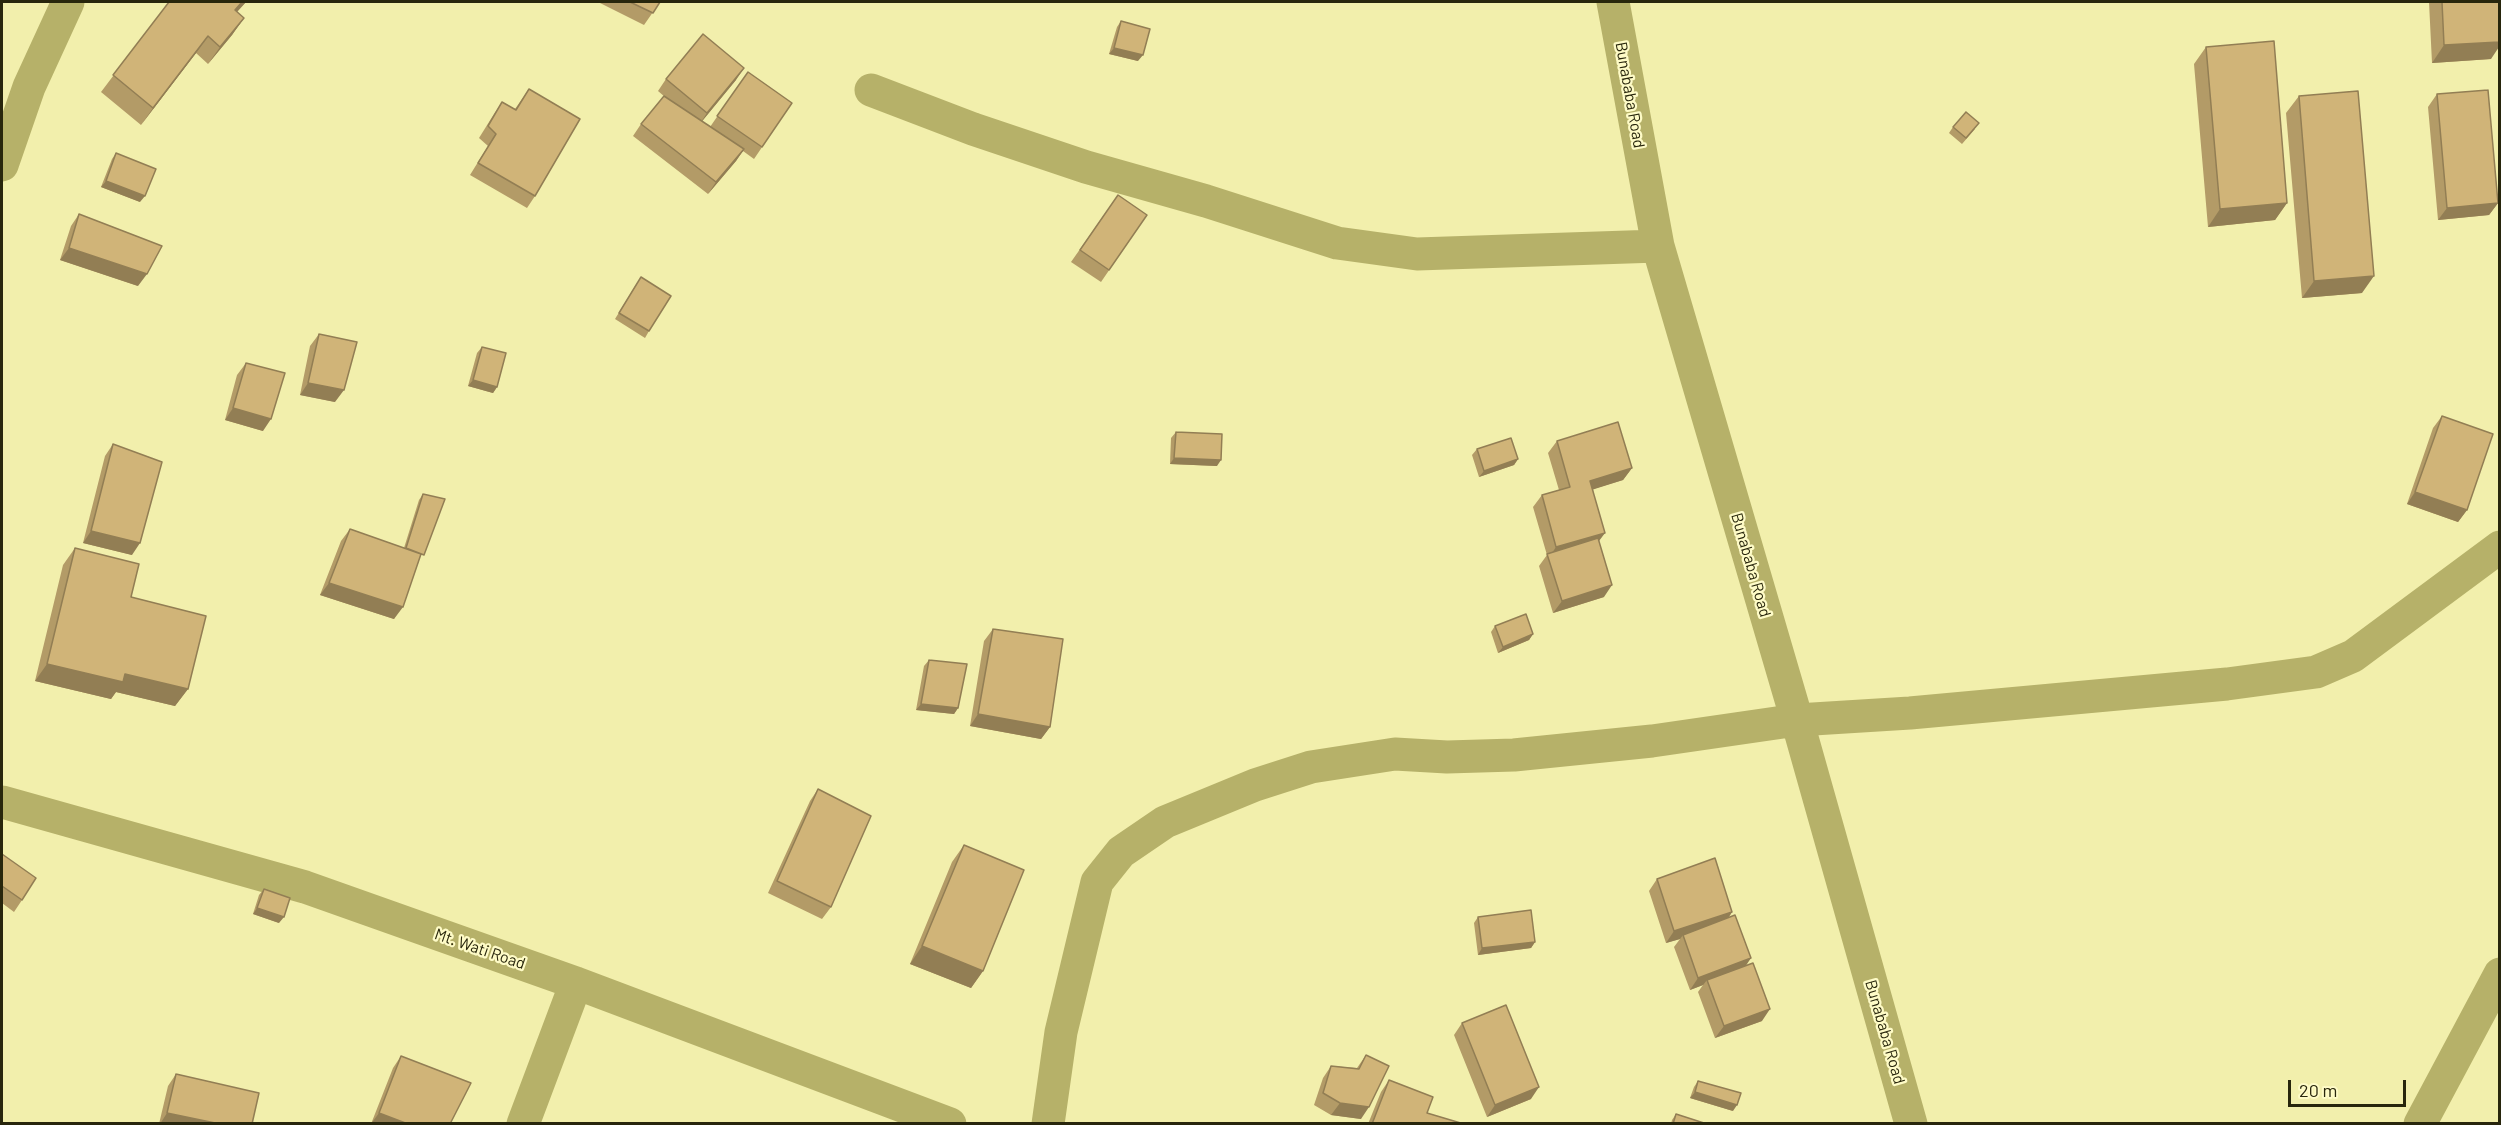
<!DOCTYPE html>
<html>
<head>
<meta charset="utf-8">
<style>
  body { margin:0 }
  #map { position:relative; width:2501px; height:1125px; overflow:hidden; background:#f2efac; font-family:Barlow,sans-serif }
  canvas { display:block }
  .frame { position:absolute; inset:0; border:3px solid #28260c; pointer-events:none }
  .scale { position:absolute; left:2288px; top:1080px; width:118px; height:27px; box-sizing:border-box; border:3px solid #28260c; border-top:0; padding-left:8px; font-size:18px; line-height:21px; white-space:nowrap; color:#28260c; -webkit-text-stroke:4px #fefbc7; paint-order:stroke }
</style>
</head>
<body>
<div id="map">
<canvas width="2501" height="1125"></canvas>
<div class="frame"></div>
<div class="scale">20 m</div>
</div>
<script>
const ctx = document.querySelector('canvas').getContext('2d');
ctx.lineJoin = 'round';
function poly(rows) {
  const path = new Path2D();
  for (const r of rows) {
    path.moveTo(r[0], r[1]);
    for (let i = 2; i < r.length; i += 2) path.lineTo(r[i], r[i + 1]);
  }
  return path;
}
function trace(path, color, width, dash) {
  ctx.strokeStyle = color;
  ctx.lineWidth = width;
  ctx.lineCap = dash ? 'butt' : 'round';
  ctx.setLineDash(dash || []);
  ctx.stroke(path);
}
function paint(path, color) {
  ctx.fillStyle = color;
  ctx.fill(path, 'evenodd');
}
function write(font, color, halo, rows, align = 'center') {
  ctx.font = font + ' Barlow,sans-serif';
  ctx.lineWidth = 4.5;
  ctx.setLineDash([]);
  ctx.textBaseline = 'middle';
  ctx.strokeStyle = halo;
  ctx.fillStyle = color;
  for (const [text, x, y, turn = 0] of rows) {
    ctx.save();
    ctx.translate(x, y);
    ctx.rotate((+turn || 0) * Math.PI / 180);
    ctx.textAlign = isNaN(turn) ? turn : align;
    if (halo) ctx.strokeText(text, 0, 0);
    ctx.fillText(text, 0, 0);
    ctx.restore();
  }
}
const minor = poly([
  [1613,2,1658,246,1797,720,1911,1124],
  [871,90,973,129,1086,167,1206,201,1337,243,1417,254,1658,246],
  [2,165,29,87,68,2],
  [2,802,305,887,576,983,950,1124],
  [523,1124,576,983],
  [1048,1124,1061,1032,1097,882,1121,852,1165,822,1255,785,1311,767,1395,754,1447,757,1514,755,1652,741,1797,720,1910,713,2227,684,2316,672,2353,656,2500,547],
  [2420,1124,2500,974]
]);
const wall = poly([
  [169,2,246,2,237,12,244,18,232,35,208,64,196,53,141,125,101,92],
  [598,2,660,2,644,25],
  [2429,2,2499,2,2491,59,2432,63],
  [1121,21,1138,61,1109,54,1117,27],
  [2206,47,2287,203,2275,220,2208,227,2194,64],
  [748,72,792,103,754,159,743,151,736,161,708,194,633,136,641,124,665,97,658,91,666,79,736,80,702,121,710,127],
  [529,89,535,196,527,208,470,175,488,146,479,138,494,114,502,102,515,109],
  [2437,94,2498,203,2489,215,2438,220,2428,107],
  [2299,96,2362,293,2302,298,2286,113],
  [1953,127,1975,129,1962,144,1949,133],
  [116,153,140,202,101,187,112,159],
  [1118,195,1147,215,1101,282,1071,262],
  [79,214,138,286,60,260,71,226],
  [637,283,649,331,645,338,615,319],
  [319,334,335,402,300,395,310,346],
  [482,347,497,387,493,393,468,386,477,353],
  [246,363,263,431,225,420,237,375],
  [2442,416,2467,510,2458,522,2407,504,2433,428],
  [1176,432,1217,466,1170,464,1171,438],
  [1557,441,1632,468,1623,480,1593,489,1599,541,1604,597,1553,613,1539,566,1547,555,1533,507,1542,495,1559,490,1548,453],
  [113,444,132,555,83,543,105,456],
  [1477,449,1518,459,1514,465,1479,477,1472,455],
  [423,494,419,561,394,619,320,595,341,541,350,529,404,548,419,500],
  [75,548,131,597,188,689,175,706,116,692,111,699,35,681,63,565],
  [1495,626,1533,634,1529,640,1498,653,1491,632],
  [993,629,1050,727,1041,739,970,726,984,641],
  [929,660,958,708,954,714,916,710,924,666],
  [818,789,831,907,822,919,768,893,810,801],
  [964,845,983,971,971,988,910,964,952,862],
  [2,854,22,900,14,912,2,903],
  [1657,879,1732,912,1729,917,1746,966,1762,1021,1715,1038,1698,992,1703,985,1690,990,1674,947,1680,939,1666,943,1649,891],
  [264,889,279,923,253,914,259,895],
  [1478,917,1535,942,1531,948,1478,955,1474,923],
  [1462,1023,1531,1099,1487,1117,1454,1035],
  [1366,1055,1361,1119,1331,1115,1314,1105,1323,1078,1331,1066,1357,1068],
  [401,1056,450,1124,371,1124,393,1068],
  [176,1074,252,1124,159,1124,168,1086],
  [1389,1080,1427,1113,1464,1124,1368,1124,1381,1092],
  [1698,1081,1733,1111,1690,1098,1694,1087],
  [1676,1114,1707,1124,1671,1124,1672,1120]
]);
const shadedWall = poly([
  [242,2,246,2,223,27,235,10],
  [244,18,232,35,208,64,220,47],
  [208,36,196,53,141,125,153,108],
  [2499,42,2499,47,2491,59,2432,63,2444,45],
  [1114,48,1143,55,1138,61,1109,54],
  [744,68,736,80,699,125,707,113],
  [744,149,736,161,708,194,716,182],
  [106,181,145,196,140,202,101,187],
  [2287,203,2275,220,2208,227,2220,209],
  [2498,203,2489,215,2438,220,2447,208],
  [69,248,147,274,138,286,60,260],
  [2374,276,2362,293,2302,298,2314,281],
  [473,380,497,387,493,393,468,386],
  [308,383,344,390,335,402,300,395],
  [233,408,271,419,263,431,225,420],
  [1174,458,1221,460,1217,466,1170,464],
  [1518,459,1514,465,1479,477,1484,471],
  [1632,468,1623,480,1582,493,1590,481],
  [2415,492,2467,510,2458,522,2407,504],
  [91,531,140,543,132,555,83,543],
  [1605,533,1596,545,1548,559,1556,547],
  [329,583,403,607,394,619,320,595],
  [1612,585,1604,597,1553,613,1562,601],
  [1533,634,1529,640,1498,653,1503,647],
  [47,664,125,674,188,689,175,706,116,692,111,699,35,681],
  [921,704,958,708,954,714,916,710],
  [978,714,1050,727,1041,739,970,726],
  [257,908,284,917,279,923,253,914],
  [1732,912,1724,924,1683,935,1680,939,1666,943,1674,931],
  [1535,942,1531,948,1478,955,1482,948],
  [922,946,983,971,971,988,910,964],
  [1751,958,1743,970,1707,980,1703,985,1690,990,1698,978],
  [1770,1009,1762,1021,1715,1038,1724,1026],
  [1539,1087,1531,1099,1487,1117,1495,1105],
  [1695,1092,1737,1105,1733,1111,1690,1098],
  [1340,1103,1369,1107,1361,1119,1331,1115],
  [167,1113,220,1124,160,1124],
  [379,1113,408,1124,371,1124]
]);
const building = poly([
  [169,2,242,2,235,10,244,18,220,47,208,36,153,108,113,75,169,2],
  [630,2,660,2,653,13,630,2],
  [2442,2,2499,2,2499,42,2444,45,2442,2],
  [1121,21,1150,29,1143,55,1114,48,1121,21],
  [703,34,744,68,707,113,666,79,703,34],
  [2274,41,2287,203,2220,209,2206,47,2274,41],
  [748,72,792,103,762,147,717,116,748,72],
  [529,89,580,119,535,196,478,163,496,134,488,126,502,102,516,110,529,89],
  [2488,90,2498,203,2447,208,2437,94,2488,90],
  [2358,91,2374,276,2314,281,2299,96,2358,91],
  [664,96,744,149,716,182,641,124,664,96],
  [1966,112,1979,123,1966,138,1953,127,1966,112],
  [116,153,156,169,145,196,106,181,116,153],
  [1118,195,1147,215,1109,270,1080,250,1118,195],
  [79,214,162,246,147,274,69,248,79,214],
  [641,277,671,296,649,331,619,313,641,277],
  [319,334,357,342,344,390,308,383,319,334],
  [482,347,506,353,497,387,473,380,482,347],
  [246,363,285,373,271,419,233,408,246,363],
  [2442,416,2493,434,2467,510,2415,492,2442,416],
  [1618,422,1632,468,1590,481,1605,533,1556,547,1542,495,1570,487,1557,441,1618,422],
  [1176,432,1222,434,1221,460,1174,458,1176,432],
  [1511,438,1518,459,1484,471,1477,449,1511,438],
  [113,444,162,462,140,543,91,531,113,444],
  [423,494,445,499,424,555,406,548,423,494],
  [350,529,421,554,403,607,329,583,350,529],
  [1598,538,1612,585,1562,601,1547,554,1598,538],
  [75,548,139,564,131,597,206,616,188,689,125,674,123,682,47,664,75,548],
  [1526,614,1533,634,1503,647,1495,626,1526,614],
  [993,629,1063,639,1050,727,978,714,993,629],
  [929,660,967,664,958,708,921,704,929,660],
  [818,789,871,816,831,907,777,881,818,789],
  [964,845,1024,870,983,971,922,946,964,845],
  [2,854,36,878,22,900,2,886,2,854],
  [1715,858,1732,912,1674,931,1657,879,1715,858],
  [264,889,290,898,284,917,257,908,264,889],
  [1531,910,1535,942,1482,948,1478,917,1531,910],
  [1735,915,1751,958,1698,978,1683,935,1735,915],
  [1753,963,1770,1009,1724,1026,1707,980,1753,963],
  [1506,1005,1539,1087,1495,1105,1462,1023,1506,1005],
  [1366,1055,1389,1066,1369,1107,1340,1103,1323,1093,1331,1066,1359,1069,1366,1055],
  [401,1056,471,1083,450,1124,408,1124,379,1113,401,1056],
  [176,1074,259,1093,252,1124,220,1124,167,1113,176,1074],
  [1389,1080,1433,1097,1427,1113,1464,1124,1372,1124,1389,1080],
  [1698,1081,1741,1093,1737,1105,1695,1092,1698,1081],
  [1676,1114,1707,1124,1673,1124,1676,1114]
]);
const streetNames = [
  ["Bunababa Road",1630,95,80],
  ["Bunababa Road",1751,565,74],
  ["Mt. Wati Road",480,949,19],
  ["Bunababa Road",1885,1032,74]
];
trace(minor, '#b6b169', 33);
paint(wall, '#b39b67');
paint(shadedWall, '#927e54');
paint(building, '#d0b478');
trace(building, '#927e54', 1.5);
write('16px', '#28260c', '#fefbc7', streetNames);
</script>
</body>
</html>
